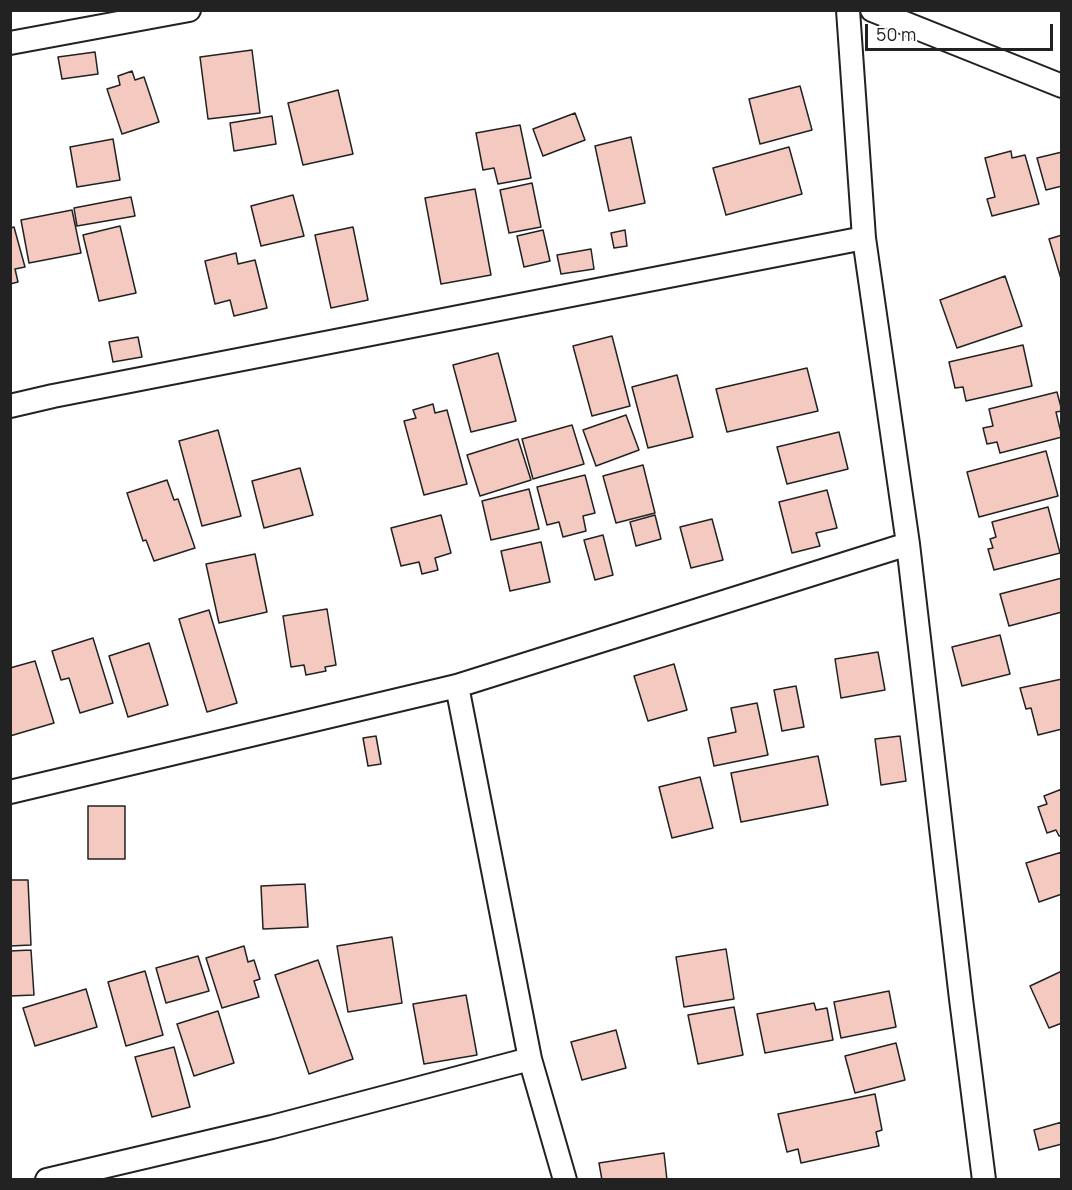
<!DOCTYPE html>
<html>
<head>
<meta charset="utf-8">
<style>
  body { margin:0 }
  #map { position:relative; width:1072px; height:1190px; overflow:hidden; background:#fff; font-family:Manrope,sans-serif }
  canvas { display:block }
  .frame { position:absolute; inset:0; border:12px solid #222; pointer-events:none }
  .scale { position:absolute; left:865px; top:24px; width:188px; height:27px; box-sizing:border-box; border:3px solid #222; border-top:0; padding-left:8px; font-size:18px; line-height:21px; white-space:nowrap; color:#222; -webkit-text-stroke:4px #fff; paint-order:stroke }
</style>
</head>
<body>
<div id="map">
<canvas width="1072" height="1190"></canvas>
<div class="frame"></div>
<div class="scale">50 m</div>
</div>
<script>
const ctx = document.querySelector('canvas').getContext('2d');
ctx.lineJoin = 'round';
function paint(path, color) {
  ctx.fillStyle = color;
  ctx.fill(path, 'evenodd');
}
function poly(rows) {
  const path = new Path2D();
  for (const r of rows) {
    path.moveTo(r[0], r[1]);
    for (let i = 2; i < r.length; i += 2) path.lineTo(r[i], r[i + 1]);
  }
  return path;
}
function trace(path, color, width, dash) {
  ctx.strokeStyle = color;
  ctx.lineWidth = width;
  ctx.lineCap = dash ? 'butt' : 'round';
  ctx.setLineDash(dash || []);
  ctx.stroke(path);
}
const building = poly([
  [252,50,260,113,208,119,200,57,252,50],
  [95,52,98,74,62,79,58,57,95,52],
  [132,71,135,80,144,77,159,122,122,134,107,89,120,85,118,76,132,71],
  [800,86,812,130,760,144,749,99,800,86],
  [338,90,353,154,303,165,288,103,338,90],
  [575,113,585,140,543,156,533,129,575,113],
  [272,116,276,144,234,151,230,123,272,116],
  [520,125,531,178,498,184,494,168,483,170,476,133,520,125],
  [631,137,645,203,609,211,595,146,631,137],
  [113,139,120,180,77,187,70,147,113,139],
  [789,147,802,194,726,215,713,168,789,147],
  [1011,151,1012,158,1025,155,1039,204,992,216,987,199,995,197,985,158,1011,151],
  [1062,152,1062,186,1046,190,1037,158,1062,152],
  [532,183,541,227,509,233,500,190,532,183],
  [475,189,491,275,441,284,425,198,475,189],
  [293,195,304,236,261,246,251,206,293,195],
  [131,197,135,216,77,226,74,208,131,197],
  [72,210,81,253,29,263,21,220,72,210],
  [120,226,136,293,99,301,83,235,120,226],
  [14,227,25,267,15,269,18,282,10,284,10,228,14,227],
  [353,227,368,300,331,308,315,235,353,227],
  [543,230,550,261,524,267,517,236,543,230],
  [625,230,627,246,614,248,611,233,625,230],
  [1062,235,1062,282,1049,239,1062,235],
  [591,249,594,269,561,274,557,255,591,249],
  [236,253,238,264,255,260,267,308,234,316,230,300,215,304,205,261,236,253],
  [1005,276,1022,326,957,348,940,300,1005,276],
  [612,336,630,406,592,416,573,346,612,336],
  [138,337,142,357,113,362,109,342,138,337],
  [1023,345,1032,386,966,401,963,387,955,388,949,362,1023,345],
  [498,353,516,421,471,432,453,365,498,353],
  [807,368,818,411,727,432,716,389,807,368],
  [677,375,693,437,648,448,632,387,677,375],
  [1057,392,1062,411,1056,412,1062,437,1000,453,997,442,987,444,983,428,993,426,989,409,1057,392],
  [433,404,435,413,447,410,467,484,424,495,404,421,416,418,413,410,433,404],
  [626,415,639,450,596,466,583,430,626,415],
  [572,425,584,464,533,479,522,439,572,425],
  [218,430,241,516,202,526,179,441,218,430],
  [839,432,848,469,787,484,777,447,839,432],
  [518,439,531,480,480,496,467,455,518,439],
  [1046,451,1058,496,979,517,967,472,1046,451],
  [643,465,655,513,616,523,603,476,643,465],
  [300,468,313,515,264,528,252,481,300,468],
  [585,475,595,513,583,516,586,531,563,537,559,522,547,525,537,487,585,475],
  [167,480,174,500,178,499,195,548,154,561,146,540,143,541,127,493,167,480],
  [529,489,539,529,491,540,482,501,529,489],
  [827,490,837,528,816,533,820,546,792,553,779,502,827,490],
  [1048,507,1060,553,994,570,988,549,993,548,990,539,996,537,992,522,1048,507],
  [441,515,451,553,435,558,438,570,422,574,419,562,401,566,391,528,441,515],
  [655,515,661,539,636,546,630,522,655,515],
  [712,519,723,560,691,568,680,527,712,519],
  [603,535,613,575,595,580,584,540,603,535],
  [541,542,550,582,510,591,501,551,541,542],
  [255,554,267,612,219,623,206,564,255,554],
  [1062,578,1062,612,1009,626,1000,594,1062,578],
  [327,609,336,665,325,667,326,671,306,675,304,665,291,667,283,616,327,609],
  [209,610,237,703,207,712,179,619,209,610],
  [1000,635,1010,674,962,686,952,647,1000,635],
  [93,638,113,703,80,713,69,678,61,680,52,651,93,638],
  [149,643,168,705,128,717,109,656,149,643],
  [878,652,885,690,841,698,835,659,878,652],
  [35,661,54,723,10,736,10,668,35,661],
  [674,664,687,710,648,721,634,676,674,664],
  [1062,679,1062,729,1038,735,1031,708,1026,709,1020,688,1062,679],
  [796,686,804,727,782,731,774,690,796,686],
  [757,703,768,755,714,766,708,738,736,732,731,708,757,703],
  [376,736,381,764,368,766,363,738,376,736],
  [900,736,906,781,881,785,875,739,900,736],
  [818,756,828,805,741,822,731,773,818,756],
  [700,777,713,828,672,838,659,787,700,777],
  [1062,789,1062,835,1059,836,1056,830,1047,833,1038,807,1047,804,1044,796,1062,789],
  [88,806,125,806,125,859,88,859,88,806],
  [1062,852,1062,894,1039,902,1026,863,1062,852],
  [10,880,28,880,31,945,10,946,10,880],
  [305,884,308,927,263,929,261,886,305,884],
  [392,937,402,1003,348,1012,337,946,392,937],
  [244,946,248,962,254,960,260,979,254,981,259,997,222,1008,206,958,244,946],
  [726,949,734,999,684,1007,676,957,726,949],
  [31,950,34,995,10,996,10,951,31,950],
  [198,956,209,991,166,1003,156,968,198,956],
  [318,960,353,1059,309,1074,275,975,318,960],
  [145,971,163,1035,126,1046,108,982,145,971],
  [1062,971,1062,1023,1049,1028,1030,986,1062,971],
  [86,989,97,1027,35,1046,23,1008,86,989],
  [889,991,896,1027,841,1038,834,1002,889,991],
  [466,995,477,1055,424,1064,413,1004,466,995],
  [814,1003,816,1010,827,1008,833,1040,765,1053,757,1014,814,1003],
  [734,1007,743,1055,698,1064,688,1015,734,1007],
  [218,1011,234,1063,194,1076,177,1024,218,1011],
  [616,1030,626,1068,582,1080,571,1042,616,1030],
  [896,1043,905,1080,855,1093,845,1056,896,1043],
  [174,1047,190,1107,152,1117,135,1057,174,1047],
  [875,1094,882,1130,876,1132,879,1146,801,1163,798,1149,787,1152,778,1114,875,1094],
  [1062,1122,1062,1144,1039,1150,1034,1130,1062,1122],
  [664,1153,667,1180,602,1180,599,1163,664,1153]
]);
const street = poly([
  [848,10,864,238,908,544,961,999,984,1180],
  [872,10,1062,86],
  [10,43,189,10],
  [10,406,53,396,864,238],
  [457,686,530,1059,565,1180],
  [10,792,457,686,908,544],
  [47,1180,272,1127,530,1059]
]);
paint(building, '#f3c9c0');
trace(building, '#222', 1.5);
trace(street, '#222', 26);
trace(street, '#fff', 22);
</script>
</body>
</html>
